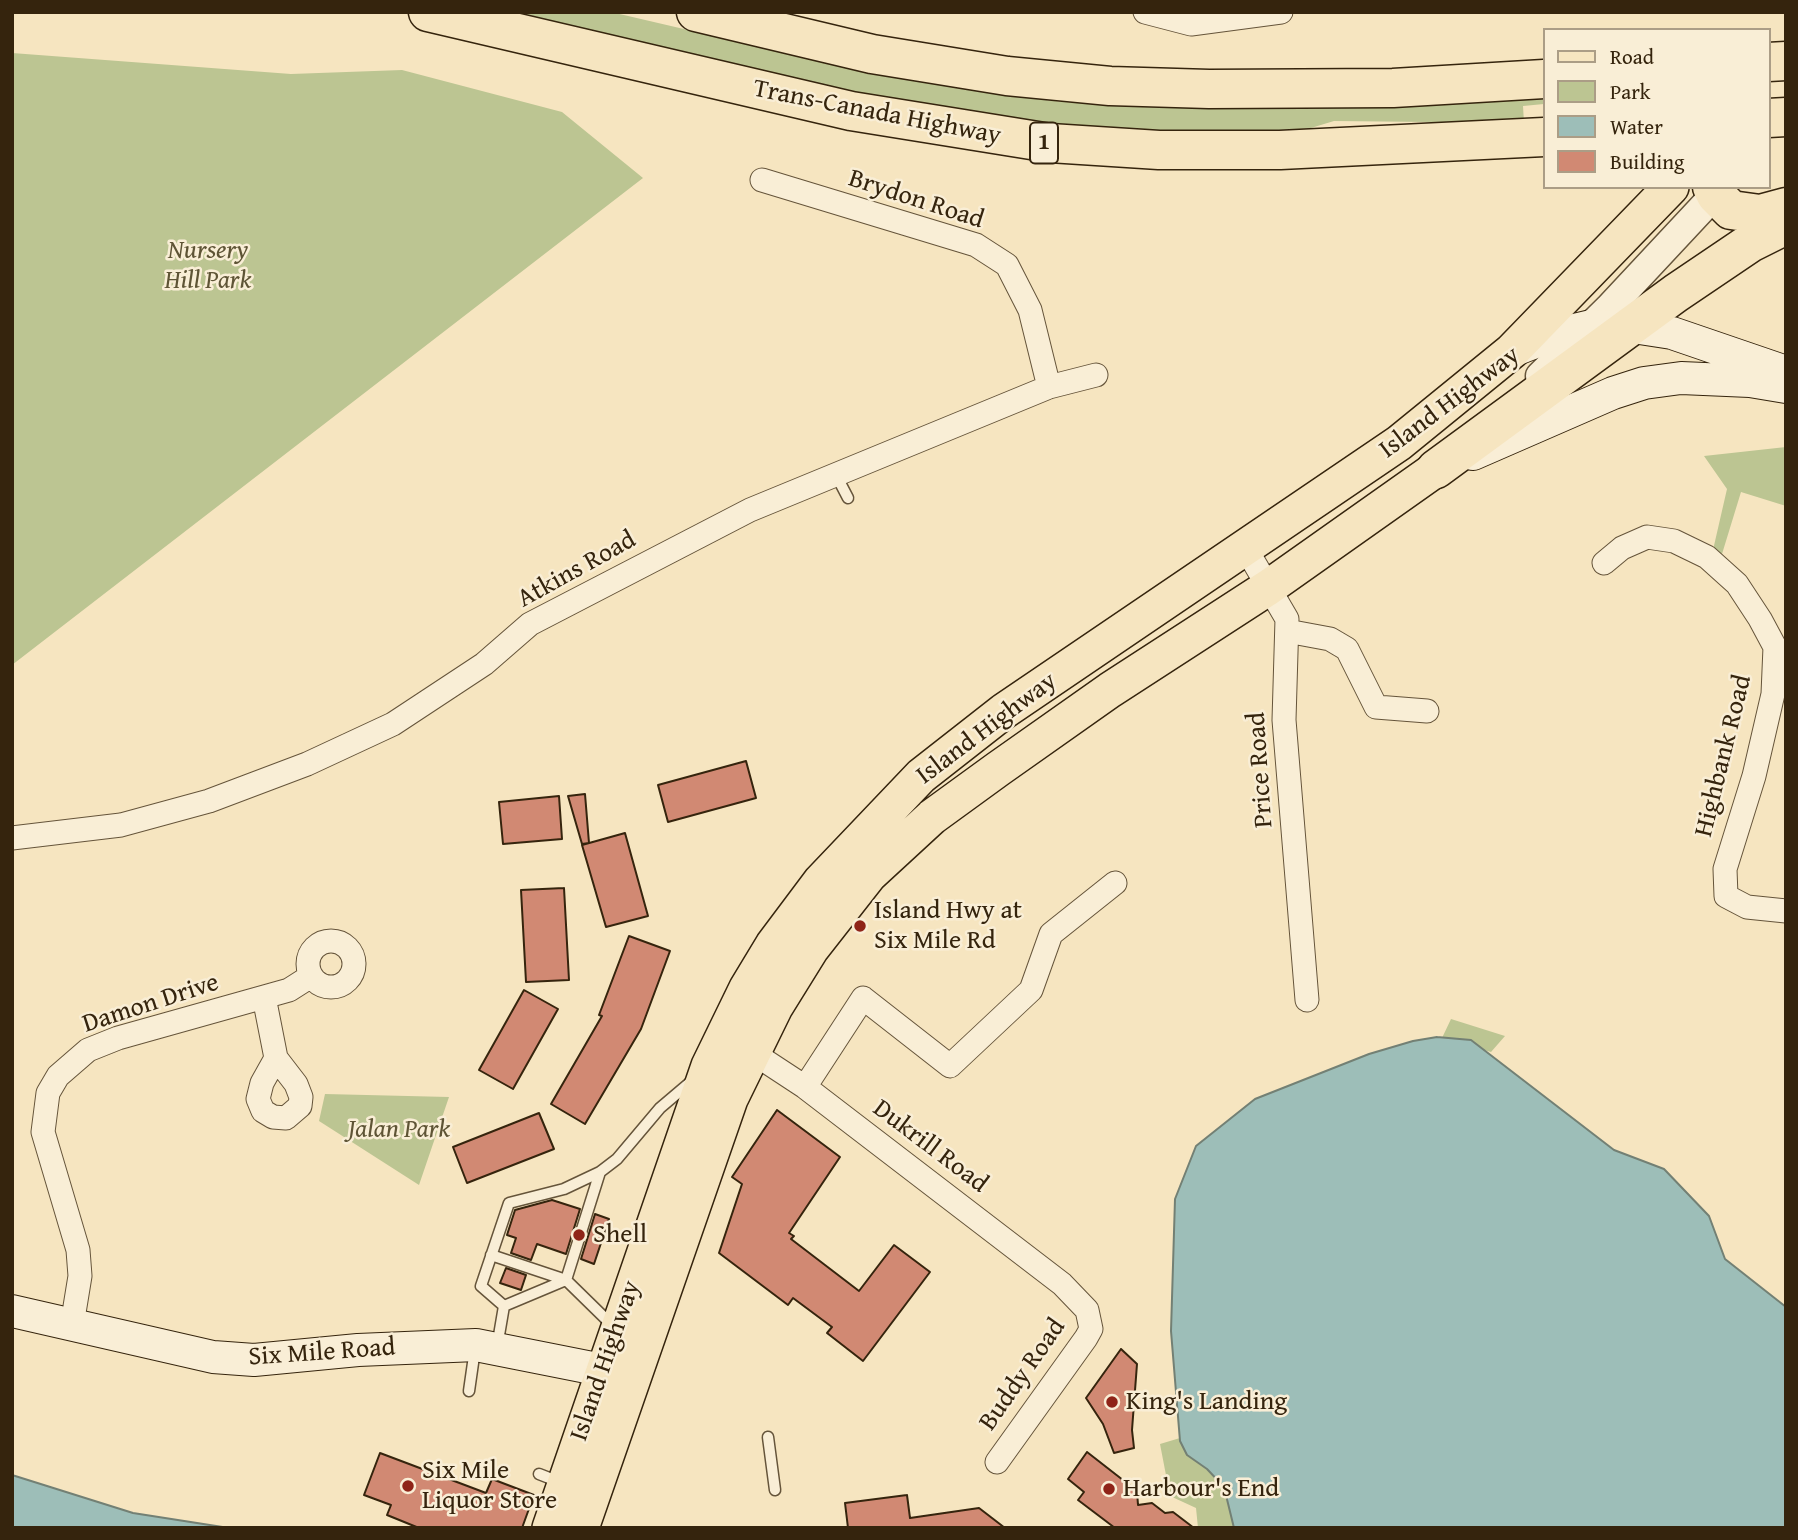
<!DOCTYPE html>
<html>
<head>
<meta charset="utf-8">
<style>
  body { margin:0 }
  #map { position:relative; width:1798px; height:1540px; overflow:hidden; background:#f6e5c0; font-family:"Gentium Book Plus",serif }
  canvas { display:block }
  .frame { position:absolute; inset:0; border:14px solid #35240d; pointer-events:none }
  .legend { position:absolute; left:1543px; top:28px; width:228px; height:161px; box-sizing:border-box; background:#f9eed6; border:2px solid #ab9d86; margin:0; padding:9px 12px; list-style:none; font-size:21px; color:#35240d }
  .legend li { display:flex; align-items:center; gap:14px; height:35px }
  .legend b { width:35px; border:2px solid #ab9d86 }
</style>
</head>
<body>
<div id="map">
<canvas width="1798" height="1540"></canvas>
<div class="frame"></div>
<ul class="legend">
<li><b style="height:9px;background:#f6e5c0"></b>Road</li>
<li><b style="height:19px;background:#bcc592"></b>Park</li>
<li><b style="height:19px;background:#9dbeb8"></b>Water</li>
<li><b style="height:19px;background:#d18973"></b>Building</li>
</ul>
</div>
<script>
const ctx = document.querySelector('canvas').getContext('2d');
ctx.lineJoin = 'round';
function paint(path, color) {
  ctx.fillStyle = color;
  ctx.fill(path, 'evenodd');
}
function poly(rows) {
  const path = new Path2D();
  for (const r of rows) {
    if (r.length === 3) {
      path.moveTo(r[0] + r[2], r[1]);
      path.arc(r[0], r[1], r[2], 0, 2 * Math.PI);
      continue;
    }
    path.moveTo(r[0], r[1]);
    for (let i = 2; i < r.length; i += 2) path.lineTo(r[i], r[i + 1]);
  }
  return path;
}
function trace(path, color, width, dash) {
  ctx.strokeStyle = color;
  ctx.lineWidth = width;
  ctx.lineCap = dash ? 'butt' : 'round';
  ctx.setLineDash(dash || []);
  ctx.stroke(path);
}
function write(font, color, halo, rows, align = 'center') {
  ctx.font = font + ' "Gentium Book Plus",serif';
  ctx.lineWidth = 5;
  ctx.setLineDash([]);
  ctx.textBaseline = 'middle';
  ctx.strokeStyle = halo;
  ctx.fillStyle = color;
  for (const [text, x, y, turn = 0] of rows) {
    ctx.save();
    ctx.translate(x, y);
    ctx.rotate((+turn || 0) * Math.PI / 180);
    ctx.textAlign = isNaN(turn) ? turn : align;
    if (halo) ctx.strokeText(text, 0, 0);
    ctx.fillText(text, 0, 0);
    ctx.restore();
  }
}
const green = poly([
  [496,12,611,12,868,72,987,93,1063,102,1181,108,1291,108,1544,94,1544,104,1523,106,1524,123,1334,121,1291,134,1198,136,947,115],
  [12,53,291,74,402,70,562,112,643,178,12,665],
  [1786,447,1786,506,1741,492,1722,554,1713,550,1727,489,1704,456],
  [1451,1019,1505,1036,1491,1052,1442,1038],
  [325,1094,449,1097,419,1185,319,1121],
  [1180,1438,1187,1455,1207,1469,1224,1487,1234,1528,1198,1528,1196,1508,1170,1496,1160,1444]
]);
const water = poly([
  [1437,1037,1471,1040,1614,1150,1664,1169,1709,1216,1725,1259,1786,1307,1786,1528,1234,1528,1224,1487,1207,1469,1187,1455,1180,1441,1171,1331,1175,1199,1196,1146,1255,1099,1369,1054,1413,1041,1437,1037],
  [12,1475,133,1513,229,1528,12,1528,12,1475]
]);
const building = poly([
  [746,761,756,798,668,822,658,785,746,761],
  [585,794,589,843,582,844,568,796,585,794],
  [559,796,562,839,503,844,499,802,559,796],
  [625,833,648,916,606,927,582,845,625,833],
  [564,888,569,980,526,982,521,890,564,888],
  [629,936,670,951,641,1029,585,1124,551,1104,602,1016,599,1015,629,936],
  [524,990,558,1009,513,1089,479,1070,524,990],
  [777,1110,840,1157,789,1233,794,1236,791,1239,859,1291,894,1245,930,1272,863,1361,827,1333,832,1327,793,1298,788,1305,719,1253,742,1184,732,1177,777,1110],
  [539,1113,554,1149,467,1183,453,1147,539,1113],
  [552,1200,580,1209,566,1254,537,1244,531,1260,511,1253,516,1238,507,1235,515,1210,552,1200],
  [595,1214,609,1219,594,1264,581,1259,595,1214],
  [506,1268,526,1275,521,1290,500,1283,506,1268],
  [1121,1349,1137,1364,1132,1430,1134,1448,1114,1453,1103,1424,1086,1398,1121,1349],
  [1087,1452,1137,1491,1138,1505,1152,1503,1165,1513,1173,1512,1194,1528,1115,1528,1078,1500,1084,1492,1068,1479,1087,1452],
  [380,1453,486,1493,492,1479,534,1495,522,1528,419,1528,387,1515,391,1505,364,1495,380,1453],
  [907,1495,910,1518,979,1508,1005,1528,848,1528,845,1503,907,1495]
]);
const service = poly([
  [835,473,848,498],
  [600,1172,566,1280,614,1327],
  [491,1255,566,1280],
  [504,1306,481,1286,509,1203,564,1189,600,1172,617,1159,660,1108,693,1080],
  [504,1306,566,1280],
  [497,1347,504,1306],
  [469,1391,475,1349],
  [768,1437,775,1490],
  [539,1474,562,1483]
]);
const minor = poly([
  [1145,12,1191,24,1281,12],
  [762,180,976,245,1007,265,1030,310,1049,387],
  [1245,547,1287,619,1284,720,1307,1000],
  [1604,563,1622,548,1647,537,1674,541,1707,557,1737,584,1760,619,1775,647,1773,694,1754,776,1725,869,1726,896,1747,907,1786,911],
  [1287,631,1330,639,1347,649,1376,707,1427,711],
  [12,838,121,825,209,801,307,764,393,724,484,664,530,624,750,510,1049,387,1096,375],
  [331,964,23],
  [264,997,276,1058,296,1084,301,1097,300,1106,286,1118,273,1117,263,1111,258,1099,262,1083,276,1058],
  [741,1045,805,1087,1062,1284,1087,1310,1091,1329,1086,1338,997,1462],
  [805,1087,863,998,950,1066,1031,990,1051,934,1115,883],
  [72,1325,80,1276,78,1250,43,1132,48,1093,58,1076,88,1050,118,1038,289,990,311,976]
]);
const tertiary = poly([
  [1540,376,1609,308,1722,187]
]);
const secondary = poly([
  [1512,351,1553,335,1591,326,1633,327,1672,333,1786,372],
  [1473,454,1613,393,1644,383,1681,378,1750,381,1786,387],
  [12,1311,213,1357,254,1360,358,1350,476,1345,602,1370,629,1373]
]);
const primary = poly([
  [550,1528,709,1066,747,988,773,945,821,881,921,776,1004,711,1399,443,1512,351,1671,187],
  [581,1528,730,1099,775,1007,811,949,869,875,932,817,998,769,1110,690,1269,587,1436,469]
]);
const motorway = poly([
  [428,12,851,111,1050,143,1159,150,1280,150,1544,137],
  [696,12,872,54,1007,76,1110,86,1209,89,1393,88,1544,79],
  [1768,62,1786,61],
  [1712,187,1716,195,1731,210,1760,214,1786,207],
  [1436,469,1676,293,1750,243,1786,225]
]);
const motorwayBridge = poly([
  [1768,118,1786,117]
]);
const markers = [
  [860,926,7,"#8f2418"],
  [579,1235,7,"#8f2418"],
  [1112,1402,7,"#8f2418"],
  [408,1486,7,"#8f2418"],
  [1109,1489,7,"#8f2418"]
];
const shields = [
  [1044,143,28]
];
const shieldNames = [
  ["1",1044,143]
];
const streetNames = [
  ["Trans-Canada Highway",877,113,11],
  ["Brydon Road",916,200,18],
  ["Island Highway",1450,403,-37],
  ["Atkins Road",577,570,-29],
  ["Island Highway",987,729,-37],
  ["Highbank Road",1724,756,-76],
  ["Price Road",1261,770,-94],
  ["Damon Drive",151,1004,-18],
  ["Dukrill Road",930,1147,37],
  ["Six Mile Road",322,1353,-4],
  ["Island Highway",606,1361,-71],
  ["Buddy Road",1023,1375,-55]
];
const parkNames = [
  ["Nursery",208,251],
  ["Hill Park",208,281],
  ["Jalan Park",399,1130]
];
const poiNames = [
  ["Island Hwy at",874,911],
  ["Six Mile Rd",874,941],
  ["Shell",593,1235],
  ["King's Landing",1126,1402],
  ["Six Mile",422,1471],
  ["Liquor Store",422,1501],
  ["Harbour's End",1123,1489]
];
paint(green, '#bcc592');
paint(water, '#9dbeb8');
trace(water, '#738074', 2);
paint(building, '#d18973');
trace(building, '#35240d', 2);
trace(service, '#65543a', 13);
trace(minor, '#65543a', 25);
trace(tertiary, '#65543a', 31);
trace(secondary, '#35240d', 34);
trace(primary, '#35240d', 38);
trace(motorway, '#35240d', 41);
trace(service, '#f9eed6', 10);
trace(minor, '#f9eed6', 23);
trace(tertiary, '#f9eed6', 28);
trace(secondary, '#f9eed6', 32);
trace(primary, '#f6e5c0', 35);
trace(motorway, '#f6e5c0', 38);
trace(motorwayBridge, '#35240d', 41, []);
trace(motorwayBridge, '#f6e5c0', 38);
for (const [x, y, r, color] of markers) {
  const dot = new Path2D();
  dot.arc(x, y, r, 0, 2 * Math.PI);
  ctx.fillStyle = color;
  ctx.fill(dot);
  trace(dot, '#f9eed6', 2.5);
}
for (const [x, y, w] of shields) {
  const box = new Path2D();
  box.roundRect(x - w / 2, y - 20.5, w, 41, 5);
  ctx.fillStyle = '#f9eed6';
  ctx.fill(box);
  trace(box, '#35240d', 2);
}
write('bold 24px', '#35240d', null, shieldNames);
write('26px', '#35240d', '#f9eed6', streetNames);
write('italic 26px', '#5e5435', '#f9eed6', parkNames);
write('26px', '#35240d', '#f9eed6', poiNames, 'left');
</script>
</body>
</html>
